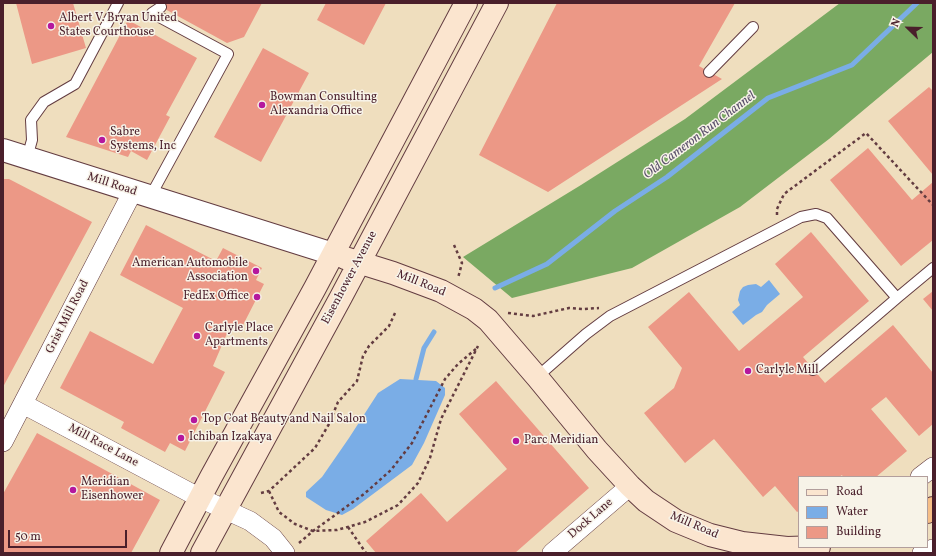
<!DOCTYPE html>
<html>
<head>
<meta charset="utf-8">
<style>
  body { margin:0 }
  #map { position:relative; width:936px; height:556px; overflow:hidden; background:#efdebe; font-family:Vollkorn,serif }
  canvas { display:block }
  .frame { position:absolute; inset:0; border:4px solid #4a1f2b; pointer-events:none }
  .legend { position:absolute; left:798px; top:476px; width:130px; height:72px; box-sizing:border-box; background:#f7f3e8; border:1px solid #b29e9c; margin:0; padding:5px 7px; list-style:none; font-size:12px; color:#4a1f2b }
  .legend li { display:flex; align-items:center; gap:8px; height:20px }
  .legend b { width:20px; border:1px solid #b29e9c }
  .north { position:absolute; left:888px; top:8px; width:40px; height:40px; -webkit-text-stroke:3px #f7f3e8; paint-order:stroke; rotate:293deg; font-size:11px; font-weight:700; line-height:16px; text-align:center; color:#4a1f2b }
  .north::after { content:''; display:block; margin:auto; width:14px; height:18px; background:#4a1f2b; clip-path:polygon(50% 0,100% 100%,50% 72%,0 100%) }
  .scale { position:absolute; left:8px; top:530px; width:119px; height:18px; box-sizing:border-box; border:2px solid #4a1f2b; border-top:0; padding-left:5px; font-size:12px; line-height:14px; white-space:nowrap; color:#4a1f2b; -webkit-text-stroke:3px #f7f3e8; paint-order:stroke }
</style>
</head>
<body>
<div id="map">
<canvas width="936" height="556"></canvas>
<div class="frame"></div>
<ul class="legend">
<li><b style="height:5px;background:#fbe5cf"></b>Road</li>
<li><b style="height:11px;background:#7aade6"></b>Water</li>
<li><b style="height:11px;background:#ec9886"></b>Building</li>
</ul>
<div class="north">N</div>
<div class="scale">50 m</div>
</div>
<script>
const ctx = document.querySelector('canvas').getContext('2d');
ctx.lineJoin = 'round';
function paint(path, color) {
  ctx.fillStyle = color;
  ctx.fill(path, 'evenodd');
}
function poly(rows) {
  const path = new Path2D();
  for (const r of rows) {
    path.moveTo(r[0], r[1]);
    for (let i = 2; i < r.length; i += 2) path.lineTo(r[i], r[i + 1]);
  }
  return path;
}
function trace(path, color, width, dash) {
  ctx.strokeStyle = color;
  ctx.lineWidth = width;
  ctx.lineCap = dash ? 'butt' : 'round';
  ctx.setLineDash(dash || []);
  ctx.stroke(path);
}
function write(font, color, halo, rows, align = 'center') {
  ctx.font = font + ' Vollkorn,serif';
  ctx.lineWidth = 3;
  ctx.setLineDash([]);
  ctx.textBaseline = 'middle';
  ctx.strokeStyle = halo;
  ctx.fillStyle = color;
  for (const [text, x, y, turn = 0] of rows) {
    ctx.save();
    ctx.translate(x, y);
    ctx.rotate((+turn || 0) * Math.PI / 180);
    ctx.textAlign = isNaN(turn) ? turn : align;
    if (halo) ctx.strokeText(text, 0, 0);
    ctx.fillText(text, 0, 0);
    ctx.restore();
  }
}
const forest = poly([
  [840,3,933,3,933,52,829,139,740,207,632,268,512,298,463,257,581,185,685,119]
]);
const water = poly([
  [769,280,780,294,767,305,762,312,756,315,743,325,732,312,740,305,738,300,740,291,743,287,748,285,756,284,761,287],
  [400,379,436,381,445,388,445,395,424,443,412,465,353,509,342,515,326,510,306,497,306,492,322,477,349,438,378,393]
]);
const stream = poly([
  [495,288,547,264,615,211,667,177,768,98,852,65,917,3],
  [416,379,424,348,434,332]
]);
const building = poly([
  [16,3,73,3,86,48,32,64],
  [154,3,262,3,244,37,227,43],
  [326,3,386,3,364,45,317,20],
  [557,3,735,3,699,66,722,79,548,192,479,155],
  [128,20,197,58,166,115,170,117,147,160,131,151,128,157,66,137],
  [263,48,309,73,261,162,214,137],
  [929,87,933,91,933,175,888,121],
  [868,148,912,200,933,182,933,240,901,266,830,180],
  [3,179,9,179,92,222,3,387],
  [146,225,216,261,223,248,262,268,256,280,264,284,241,329,231,324,213,366,225,372,185,451,170,443,165,452,121,428,124,422,60,388,90,331,153,364,183,308,120,275],
  [811,232,869,301,803,357,825,383,893,325,933,373,933,424,919,436,886,397,871,409,907,451,876,477,843,477,842,475,839,477,799,477,799,511,797,512,775,486,763,497,714,439,685,463,644,413,674,388,682,368,648,327,689,292,739,351,803,297,775,264],
  [933,291,933,311,923,299],
  [496,381,589,488,515,553,376,553,366,541,421,493,447,522,507,469,459,414],
  [37,433,160,500,131,553,3,553,3,494]
]);
const path = poly([
  [777,215,777,209,784,194,866,133,933,205],
  [454,245,462,263,458,278],
  [508,313,533,316,569,308,583,309,599,308],
  [269,491,279,512,295,524,313,531,337,530,365,522,398,505,418,483,430,458,441,419,478,346],
  [261,493,269,491,315,448,329,424,338,402,357,381,363,356,369,346,389,326,396,311],
  [348,527,366,553],
  [299,543,313,531,364,494,391,470,412,443,445,379,458,364,477,348]
]);
const service = poly([
  [709,72,753,27],
  [27,158,32,140,31,120,44,102,75,84,118,3],
  [150,197,228,54,152,13,161,7],
  [897,298,933,268],
  [537,377,586,334,610,316,801,217,816,214,827,218,897,298,813,370]
]);
const minor = poly([
  [23,404,200,498,250,521,273,538,285,553],
  [3,442,133,191],
  [920,477,933,467],
  [552,553,630,486],
  [922,553,933,549]
]);
const tertiary = poly([
  [3,150,333,254]
]);
const secondary = poly([
  [345,258,393,273,441,291,474,309,488,320,537,377,597,450,630,486,646,501,676,521,710,535,742,543,787,548,819,547],
  [171,553,211,477,315,288,466,3],
  [202,553,341,297,497,3]
]);
const motorway = poly([
  [927,512,933,508]
]);
const markers = [
  [51,26,4,"#b5179e"],
  [262,105,4,"#b5179e"],
  [102,140,4,"#b5179e"],
  [256,271,4,"#b5179e"],
  [257,297,4,"#b5179e"],
  [197,336,4,"#b5179e"],
  [748,371,4,"#b5179e"],
  [194,420,4,"#b5179e"],
  [181,438,4,"#b5179e"],
  [516,441,4,"#b5179e"],
  [73,490,4,"#b5179e"]
];
const poiNames = [
  ["Albert V. Bryan United",59,19],
  ["States Courthouse",59,33],
  ["Bowman Consulting",270,98],
  ["Alexandria Office",270,112],
  ["Sabre",110,133],
  ["Systems, Inc",110,147],
  ["American Automobile",248,264,"right"],
  ["Association",248,278,"right"],
  ["FedEx Office",249,297,"right"],
  ["Carlyle Place",205,329],
  ["Apartments",205,343],
  ["Carlyle Mill",756,371],
  ["Top Coat Beauty and Nail Salon",202,420],
  ["Ichiban Izakaya",189,438],
  ["Parc Meridian",524,441],
  ["Meridian",81,483],
  ["Eisenhower",81,497]
];
const streetNames = [
  ["Mill Road",112,185,18],
  ["Eisenhower Avenue",350,278,-62],
  ["Mill Road",421,284,22],
  ["Grist Mill Road",68,317,-63],
  ["Mill Race Lane",103,446,28],
  ["Dock Lane",591,519,-41],
  ["Mill Road",694,526,23]
];
const waterNames = [
  ["Old Cameron Run Channel",700,136,-37]
];
paint(forest, '#7aa962');
paint(water, '#7aade6');
trace(stream, '#7aade6', 5);
paint(building, '#ec9886');
trace(service, '#633c41', 12);
trace(minor, '#633c41', 20);
trace(tertiary, '#633c41', 24);
trace(secondary, '#633c41', 24);
trace(motorway, '#633c41', 24);
trace(path, '#633c41', 2.5, [3, 3]);
trace(service, '#fff', 10);
trace(minor, '#fff', 19);
trace(tertiary, '#fff', 22);
trace(secondary, '#fbe5cf', 22);
trace(motorway, '#f6be86', 22);
for (const [x, y, r, color] of markers) {
  const dot = new Path2D();
  dot.arc(x, y, r, 0, 2 * Math.PI);
  ctx.fillStyle = color;
  ctx.fill(dot);
  trace(dot, '#f7f3e8', 1.5);
}
write('12px', '#4a1f2b', '#f7f3e8', poiNames, 'left');
write('12px', '#4a1f2b', '#f7f3e8', streetNames);
write('italic 13px', '#5b516c', '#f7f3e8', waterNames);
</script>
</body>
</html>
